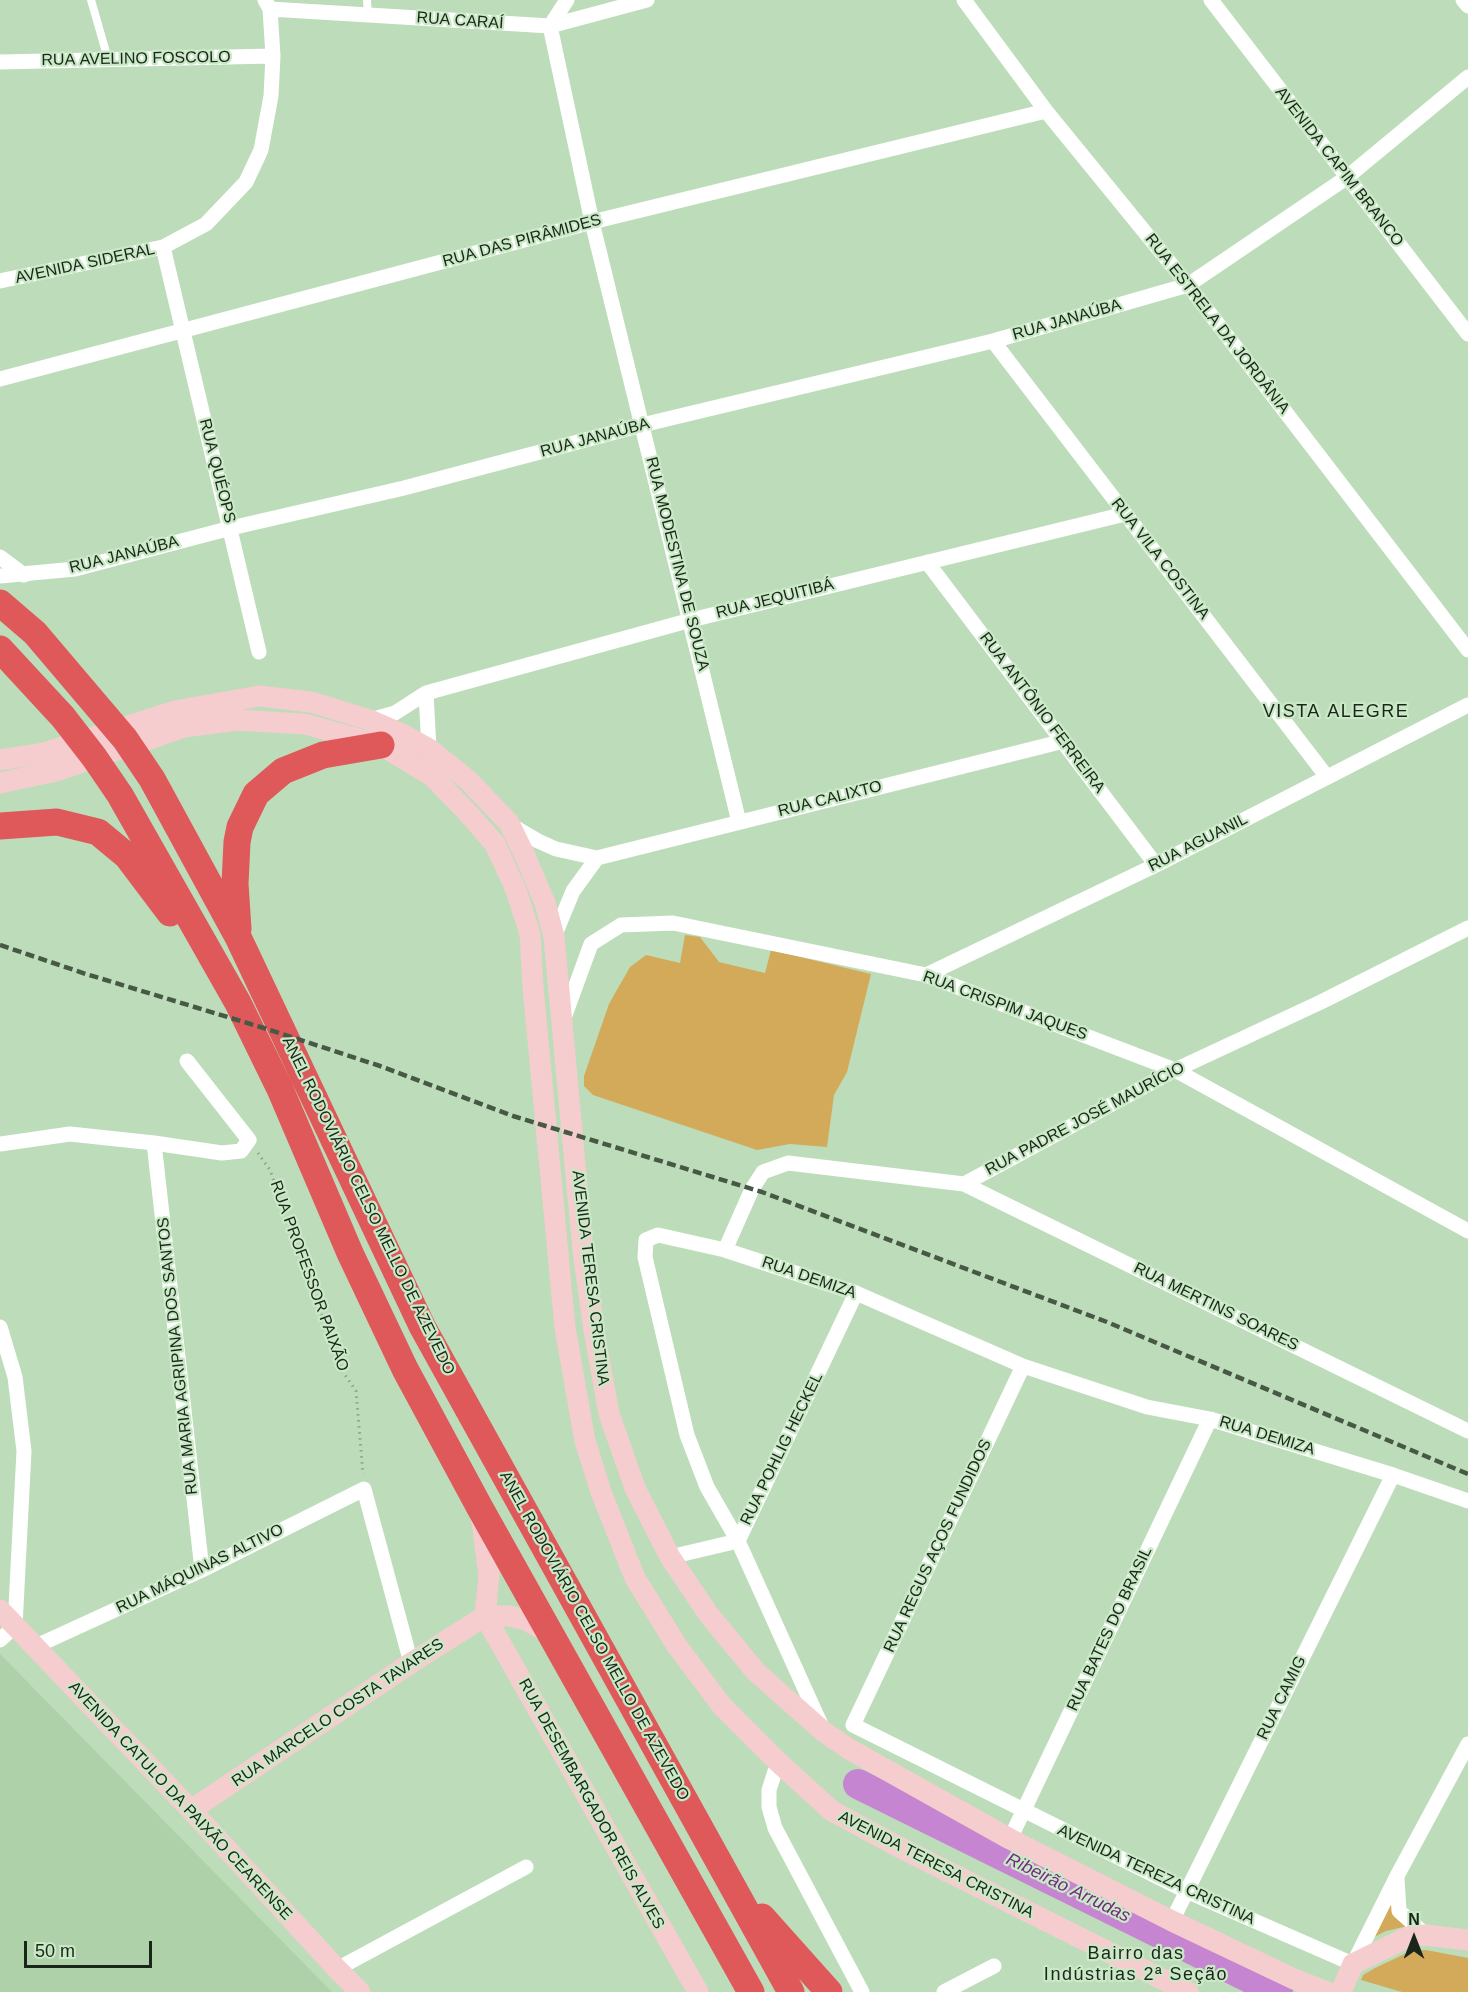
<!DOCTYPE html>
<html>
<head>
<meta charset="utf-8">
<style>
  body { margin:0 }
  #map { position:relative; width:1468px; height:1992px; overflow:hidden; background:#bddcba; font-family:Helvetica,sans-serif }
  canvas { display:block }
  .north { position:absolute; left:1384px; top:1908px; width:60px; height:60px; -webkit-text-stroke:4px #cae9c7; paint-order:stroke; rotate:0deg; font-size:16px; font-weight:700; line-height:24px; text-align:center; color:#1a2619 }
  .north::after { content:''; display:block; margin:auto; width:21px; height:27px; background:#1a2619; clip-path:polygon(50% 0,100% 100%,50% 72%,0 100%) }
  .scale { position:absolute; left:24px; top:1941px; width:128px; height:27px; box-sizing:border-box; border:3px solid #1a2619; border-top:0; padding-left:8px; font-size:18px; line-height:21px; white-space:nowrap; color:#1a2619; -webkit-text-stroke:4px #cae9c7; paint-order:stroke }
</style>
</head>
<body>
<div id="map">
<canvas width="1468" height="1992"></canvas>
<div class="north">N</div>
<div class="scale">50 m</div>
</div>
<script>
const ctx = document.querySelector('canvas').getContext('2d');
ctx.lineJoin = 'round';
function paint(path, color) {
  ctx.fillStyle = color;
  ctx.fill(path, 'evenodd');
}
function poly(rows) {
  const path = new Path2D();
  for (const r of rows) {
    path.moveTo(r[0], r[1]);
    for (let i = 2; i < r.length; i += 2) path.lineTo(r[i], r[i + 1]);
  }
  return path;
}
function trace(path, color, width, dash) {
  ctx.strokeStyle = color;
  ctx.lineWidth = width;
  ctx.lineCap = dash ? 'butt' : 'round';
  ctx.setLineDash(dash || []);
  ctx.stroke(path);
}
function write(font, color, halo, rows, align = 'center') {
  ctx.font = font + ' Helvetica,sans-serif';
  ctx.lineWidth = 4.5;
  ctx.setLineDash([]);
  ctx.textBaseline = 'middle';
  ctx.strokeStyle = halo;
  ctx.fillStyle = color;
  for (const [text, x, y, turn = 0] of rows) {
    ctx.save();
    ctx.translate(x, y);
    ctx.rotate((+turn || 0) * Math.PI / 180);
    ctx.textAlign = isNaN(turn) ? turn : align;
    if (halo) ctx.strokeText(text, 0, 0);
    ctx.fillText(text, 0, 0);
    ctx.restore();
  }
}
const built = poly([
  [0,1654,332,1992,0,1992]
]);
const green = poly([
  [685,935,700,937,719,962,765,973,771,950,871,974,847,1072,834,1095,827,1147,790,1144,757,1150,593,1095,584,1086,584,1076,609,1004,630,967,646,955,680,963],
  [1392,1895,1408,1926,1386,1931,1368,1940],
  [1426,1950,1468,1958,1468,1992,1402,1992,1361,1980,1363,1975,1375,1968,1411,1951]
]);
const river = poly([
  [858,1784,1278,1992]
]);
const path = poly([
  [258,1153,270,1170,341,1369,356,1391,363,1474]
]);
const lane = poly([
  [91,0,108,59],
  [367,0,368,15]
]);
const street = poly([
  [567,0,550,26,592,222,739,822],
  [964,0,1046,111,1188,285,1468,650],
  [1211,0,1468,334],
  [1463,0,1468,6],
  [270,9,550,26,647,0],
  [0,62,273,56],
  [163,247,259,652],
  [0,281,163,247,206,224,246,182,261,150,271,96,273,56,270,9,265,0],
  [993,341,1327,777],
  [0,379,592,222,1046,111],
  [0,557,24,575],
  [927,562,1156,865],
  [0,576,75,569,231,528,404,488,642,425,993,341,1188,285,1346,178,1468,77],
  [426,693,429,749],
  [370,720,395,713,426,693,691,620,1125,514],
  [509,824,538,841,556,849,597,858,1064,741],
  [554,937,573,891,597,858],
  [926,975,1156,865,1468,705],
  [564,1018,591,944,621,925,673,923,926,975,1175,1070,1468,1231],
  [154,1143,202,1570],
  [0,1144,70,1134,154,1143,222,1153,241,1151,249,1140,187,1061],
  [964,1184,1468,1431],
  [725,1250,752,1189,763,1172,788,1163,964,1184,1175,1070,1321,1002,1468,928],
  [0,1327,15,1377,24,1451,15,1626,0,1640],
  [1023,1366,853,1725,1186,1891,1353,1964,1397,1876,1468,1744],
  [738,1541,856,1293],
  [670,1557,738,1541],
  [34,1647,202,1570,364,1489,411,1663],
  [822,1727,738,1541,707,1487,687,1435,645,1257,646,1240,658,1235,725,1250,856,1293,1023,1366,1147,1407,1210,1419,1393,1475,1468,1501],
  [778,1762,769,1790,769,1807,775,1828,862,1992],
  [1010,1839,1210,1419],
  [1397,1879,1399,1911,1426,1935],
  [1172,1921,1393,1475],
  [337,1969,526,1867],
  [944,1992,994,1966]
]);
const secondary = poly([
  [0,760,44,753,175,711,259,696,311,702,370,720,402,734,429,749,468,780,509,823,526,858,545,903,554,937,583,1251,594,1330,609,1414,635,1488,670,1557,709,1615,756,1672,824,1732,849,1749,1010,1839,1172,1921,1294,1979,1327,1992],
  [0,783,56,771,184,727,237,720,305,724,381,745,432,776,467,812,495,844,516,890,530,934,533,987,565,1328,585,1441,601,1492,635,1578,677,1646,722,1706,778,1762,832,1811,897,1846,1188,1992],
  [481,1515,489,1575,485,1616],
  [0,1610,191,1810,337,1969,360,1992],
  [485,1616,698,1992],
  [191,1810,411,1663,485,1616,509,1616,526,1620,551,1634],
  [1341,1992,1353,1964,1408,1937,1426,1935,1468,1940]
]);
const highway = poly([
  [0,603,35,633,125,739,152,779,238,937,422,1326,791,1992],
  [0,649,63,717,94,757,120,795,238,1003,280,1089,350,1253,405,1369,480,1508,751,1992],
  [0,826,57,822,98,832,127,856,170,913],
  [238,929,235,884,237,842,240,827,256,794,283,771,323,755,381,745],
  [762,1917,829,1992]
]);
const rail = poly([
  [0,945,86,974,267,1029,380,1066,513,1116,762,1192,1107,1322,1468,1474]
]);
const streetNames = [
  ["RUA CARAÍ",460,21,4],
  ["RUA AVELINO FOSCOLO",136,59,-1],
  ["AVENIDA CAPIM BRANCO",1339,167,52],
  ["RUA DAS PIRÂMIDES",522,241,-15],
  ["AVENIDA SIDERAL",85,264,-12],
  ["RUA JANAÚBA",1067,320,-16],
  ["RUA ESTRELA DA JORDÂNIA",1217,324,52],
  ["RUA JANAÚBA",595,438,-15],
  ["RUA QUÉOPS",217,471,76],
  ["RUA JANAÚBA",124,555,-14],
  ["RUA VILA COSTINA",1160,559,52],
  ["RUA MODESTINA DE SOUZA",677,564,76],
  ["RUA JEQUITIBÁ",775,599,-14],
  ["RUA ANTÔNIO FERREIRA",1042,713,53],
  ["RUA CALIXTO",830,799,-14],
  ["RUA AGUANIL",1198,843,-27],
  ["RUA CRISPIM JAQUES",1005,1006,20],
  ["RUA PADRE JOSÉ MAURÍCIO",1085,1119,-28],
  ["ANEL RODOVIÁRIO CELSO MELLO DE AZEVEDO",368,1206,64],
  ["RUA PROFESSOR PAIXÃO",309,1276,70],
  ["AVENIDA TERESA CRISTINA",590,1278,83],
  ["RUA DEMIZA",809,1278,19],
  ["RUA MERTINS SOARES",1216,1307,26],
  ["RUA MARIA AGRIPINA DOS SANTOS",178,1356,-96],
  ["RUA DEMIZA",1267,1436,17],
  ["RUA POHLIG HECKEL",782,1449,-64],
  ["RUA REGUS AÇOS FUNDIDOS",938,1546,-65],
  ["RUA MÁQUINAS ALTIVO",200,1569,-26],
  ["RUA BATES DO BRASIL",1110,1629,-65],
  ["ANEL RODOVIÁRIO CELSO MELLO DE AZEVEDO",594,1636,61],
  ["RUA CAMIG",1282,1698,-64],
  ["RUA MARCELO COSTA TAVARES",338,1713,-34],
  ["AVENIDA CATULO DA PAIXÃO CEARENSE",180,1801,47],
  ["RUA DESEMBARGADOR REIS ALVES",591,1804,61],
  ["AVENIDA TERESA CRISTINA",936,1865,27],
  ["AVENIDA TEREZA CRISTINA",1156,1875,25]
];
const neighbourhoodNames = [
  ["VISTA ALEGRE",1336,712],
  ["Bairro das",1136,1954],
  ["Indústrias 2ª Seção",1136,1975]
];
const waterNames = [
  ["Ribeirão Arrudas",1068,1888,26]
];
paint(built, '#aed1aa');
paint(green, '#d3aa5a');
trace(river, '#c685d0', 30);
trace(path, '#8ca58a', 3, [1.5, 4.5]);
trace(lane, '#fff', 8);
trace(street, '#fff', 15);
trace(secondary, '#f5cdce', 21);
trace(highway, '#df585a', 27);
trace(rail, '#475845', 4.5, [9, 4.5]);
write('16px', '#1a2619', '#cae9c7', streetNames);
ctx.letterSpacing = '1.5px';
write('18px', '#1a2619', '#cae9c7', neighbourhoodNames);
ctx.letterSpacing = '0px';
write('italic 18px', '#772883', '#cae9c7', waterNames);
</script>
</body>
</html>
